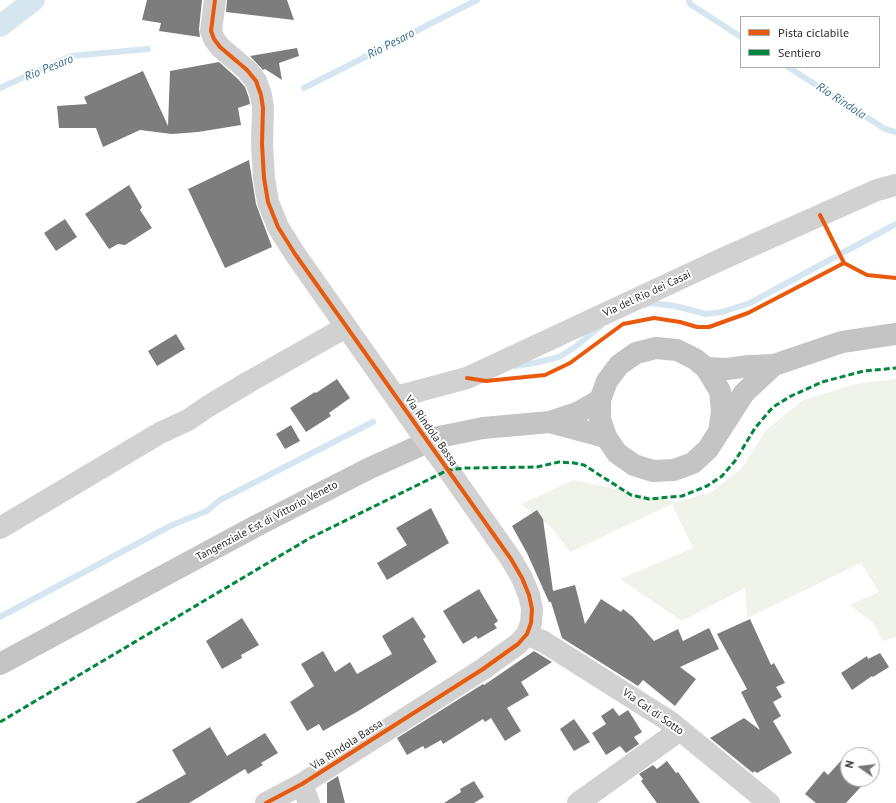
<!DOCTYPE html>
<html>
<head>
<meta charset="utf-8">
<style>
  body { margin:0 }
  #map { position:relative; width:896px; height:803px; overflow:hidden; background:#fff; font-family:"PT Sans",sans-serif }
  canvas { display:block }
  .legend { position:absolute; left:740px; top:16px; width:140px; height:52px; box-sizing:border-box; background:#fff; border:1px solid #ababab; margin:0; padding:5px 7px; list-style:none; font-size:12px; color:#2c2c2c }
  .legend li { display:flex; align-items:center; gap:8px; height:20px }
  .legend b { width:20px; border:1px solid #ababab }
  .north { position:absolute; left:840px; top:747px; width:40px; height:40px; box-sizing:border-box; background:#fff; border:1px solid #ababab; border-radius:50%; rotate:284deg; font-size:11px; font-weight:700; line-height:16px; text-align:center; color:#2c2c2c }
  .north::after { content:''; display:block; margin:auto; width:14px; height:18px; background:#767676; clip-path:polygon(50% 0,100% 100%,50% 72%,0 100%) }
</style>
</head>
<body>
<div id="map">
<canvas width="896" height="803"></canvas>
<ul class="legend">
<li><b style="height:5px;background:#e8590c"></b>Pista ciclabile</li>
<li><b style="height:5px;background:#00873e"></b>Sentiero</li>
</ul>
<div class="north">N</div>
</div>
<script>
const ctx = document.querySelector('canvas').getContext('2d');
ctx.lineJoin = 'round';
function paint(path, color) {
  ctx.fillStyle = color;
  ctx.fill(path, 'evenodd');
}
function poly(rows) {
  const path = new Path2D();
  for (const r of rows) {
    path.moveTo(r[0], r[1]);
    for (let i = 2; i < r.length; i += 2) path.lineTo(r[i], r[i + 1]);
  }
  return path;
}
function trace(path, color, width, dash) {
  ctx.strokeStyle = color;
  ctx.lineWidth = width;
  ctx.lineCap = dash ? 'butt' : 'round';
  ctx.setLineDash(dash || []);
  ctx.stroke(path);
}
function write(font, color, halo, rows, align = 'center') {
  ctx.font = font + ' "PT Sans",sans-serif';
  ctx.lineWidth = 4;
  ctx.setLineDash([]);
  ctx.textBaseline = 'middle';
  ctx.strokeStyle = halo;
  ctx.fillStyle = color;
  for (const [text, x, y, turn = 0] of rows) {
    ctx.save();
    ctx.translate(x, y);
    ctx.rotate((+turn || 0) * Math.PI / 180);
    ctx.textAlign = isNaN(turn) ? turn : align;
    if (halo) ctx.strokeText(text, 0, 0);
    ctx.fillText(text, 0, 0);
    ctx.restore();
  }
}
const green = poly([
  [896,379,896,637,883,641,873,623,850,605,879,592,861,563,747,618,745,588,682,621,620,579,693,548,672,504,570,552,552,528,521,504,574,480,677,502,712,492,742,468,766,430,803,400,856,384]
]);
const stream = poly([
  [689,0,690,4,741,37],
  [788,67,885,129,896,132],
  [0,88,71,56,148,49],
  [304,88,477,0],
  [645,305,651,303,675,306,706,314,722,312,750,303,896,224],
  [516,366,534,363,559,357,575,347,601,326],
  [0,617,172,525,207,511,220,500,373,422]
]);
const canal = poly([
  [0,26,34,0]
]);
const building = poly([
  [147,0,202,0,199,29,200,37,159,31,161,23,142,20],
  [227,0,287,0,294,20,226,12],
  [297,48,299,56,279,63,282,80,265,69,263,70,250,56],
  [219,62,238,79,245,87,249,98,250,104,238,108,241,125,198,132,172,134,140,130,103,147,96,128,59,128,57,106,87,104,84,97,143,71,168,126,170,71],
  [249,160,256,204,272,247,225,268,188,189],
  [129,185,142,207,140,210,152,228,125,245,118,244,109,249,85,214],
  [65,219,77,237,56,251,44,233],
  [176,334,185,349,157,366,148,351],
  [337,379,350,398,329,413,331,416,306,432,290,408,315,392,316,393],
  [291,425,300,441,285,449,276,434],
  [431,508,449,543,387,580,377,563,407,545,396,528],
  [537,510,543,519,553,591,575,585,585,624,601,599,621,612,623,609,633,617,654,641,678,629,683,641,709,628,719,649,680,667,696,679,675,706,643,680,638,686,562,638,551,602,549,602,527,553,512,526],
  [479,589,498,621,494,624,497,628,478,639,476,636,463,644,443,611],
  [413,617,426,637,423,639,437,662,360,710,323,731,319,724,307,731,290,702,314,686,301,664,323,651,335,672,350,662,357,674,392,654,382,636],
  [242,618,259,645,241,655,242,658,222,669,206,641],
  [750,619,771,665,774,663,785,683,776,687,782,697,773,702,781,716,773,721,792,753,757,773,754,771,753,773,710,738,744,718,760,730,741,692,747,689,717,634],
  [534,651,552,662,521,682,529,695,507,708,521,731,505,741,491,718,485,722,483,719,443,744,441,740,425,749,423,746,407,755,397,738,483,684,484,685],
  [880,653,889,667,873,677,872,676,852,690,841,673,867,656,868,659],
  [613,708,619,716,628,710,642,732,634,737,639,744,626,753,620,746,606,755,592,733,606,724,601,716],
  [574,719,590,742,574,751,560,729],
  [210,727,227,756,265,733,278,753,261,763,263,765,248,774,245,769,189,803,135,803,186,774,172,750],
  [848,753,848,779,868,779,846,803,816,803,805,794,824,771,828,775],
  [667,761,676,773,678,772,700,803,657,803,641,781,643,779,639,774,653,765,657,769],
  [338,776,345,803,327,803,327,783],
  [474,781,484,797,474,803,444,803,461,792,460,789]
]);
const minor = poly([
  [215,0,211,31,214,39,220,47,247,70,256,81,261,95,263,108,262,144,264,178,268,202,278,227,295,254,418,429],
  [396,397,467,378,722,259,877,190,896,185],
  [0,528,160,433,188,420,207,407,247,383,346,327],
  [527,634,544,642,669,721,769,803],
  [302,784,309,803],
  [266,803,302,784,483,669,518,644,527,634,531,623,532,609,529,595,522,578,511,559,440,458],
  [578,803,680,730]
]);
const major = poly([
  [706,368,727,369,749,366,774,365,842,342,896,334],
  [550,422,606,437],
  [719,432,722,411,720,391,706,368,695,359,677,350,656,348,636,353,619,365,607,381,600,400,600,419,606,437,617,453,634,465,653,471,674,470,693,463,708,449,744,393,774,365],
  [0,664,256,526,370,468,439,437,483,428,550,422,577,413,600,400]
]);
const minorBridge = poly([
  [418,429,440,458]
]);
const quiet = poly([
  [0,722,310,538,448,470,465,468,537,467,559,462,574,463,584,465,631,495,649,499,682,496,707,486,722,476,735,461,755,428,773,407,791,396,822,382,864,371,896,368]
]);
const cycleway = poly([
  [215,0,211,31,214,39,220,47,247,70,256,81,261,95,263,108,262,144,264,178,268,202,278,227,295,254,511,559,522,578,529,595,532,609,531,623,527,634,518,644,483,669,302,784,266,803],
  [820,215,844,263],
  [467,378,486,381,545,375,570,363,623,324,654,318,680,322,697,327,709,327,748,313,844,263,867,275,896,278]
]);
const streetNames = [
  ["Via del Rio dei Casai",647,294,-25],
  ["Via Rindola Bassa",431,431,55],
  ["Tangenziale Est di Vittorio Veneto",267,521,-28],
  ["Via Cal di Sotto",653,712,35],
  ["Via Rindola Bassa",347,745,-33]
];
const waterNames = [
  ["Rio Pesaro",391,44,-27],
  ["Rio Pesaro",49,68,-22],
  ["Rio Rindola",841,101,33]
];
paint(green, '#eff3ea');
trace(stream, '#d5e6f1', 6);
trace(canal, '#d5e6f1', 22);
paint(building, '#7d7d7d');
trace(minor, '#d1d1d1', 22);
trace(major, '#c4c4c4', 22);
trace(minorBridge, '#d1d1d1', 22);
trace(quiet, '#00873e', 3, [6, 3]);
trace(cycleway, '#e8590c', 4);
write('11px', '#2c2c2c', '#fff', streetNames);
write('italic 12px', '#386c8f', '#fff', waterNames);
</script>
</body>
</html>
